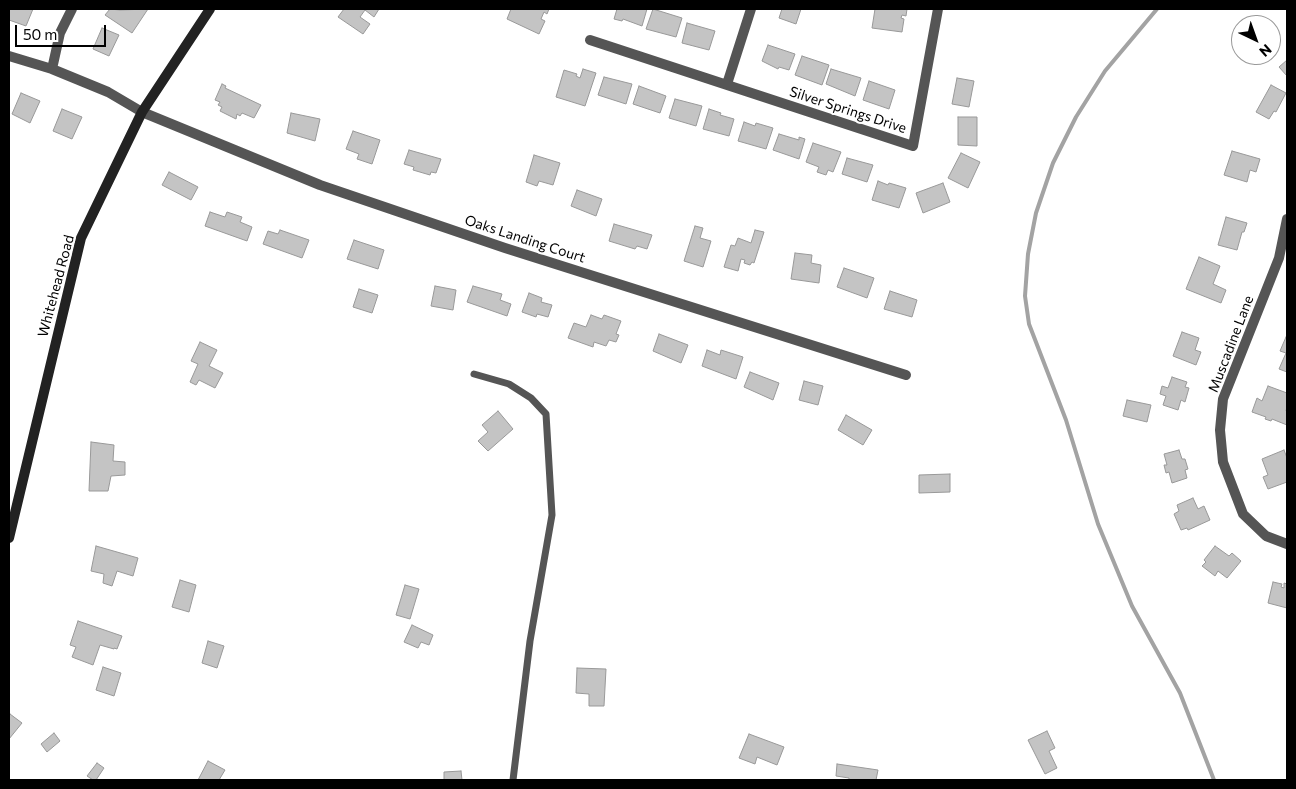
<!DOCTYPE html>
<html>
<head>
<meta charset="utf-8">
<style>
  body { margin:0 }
  #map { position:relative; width:1296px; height:789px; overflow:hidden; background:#fff; font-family:Commissioner,sans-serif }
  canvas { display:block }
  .frame { position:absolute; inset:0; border:10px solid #000; pointer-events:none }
  .north { position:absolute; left:1231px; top:15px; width:50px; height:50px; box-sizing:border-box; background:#fff; border:1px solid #999; border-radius:50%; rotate:138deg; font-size:14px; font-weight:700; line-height:20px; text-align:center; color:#000 }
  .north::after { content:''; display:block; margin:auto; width:18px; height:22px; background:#000; clip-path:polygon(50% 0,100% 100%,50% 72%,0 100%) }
  .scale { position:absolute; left:15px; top:25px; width:91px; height:22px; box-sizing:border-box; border:2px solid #000; border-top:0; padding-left:6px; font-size:15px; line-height:18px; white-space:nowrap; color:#000; -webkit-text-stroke:4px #fff; paint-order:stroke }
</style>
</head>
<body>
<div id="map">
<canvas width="1296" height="789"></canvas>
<div class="frame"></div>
<div class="north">N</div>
<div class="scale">50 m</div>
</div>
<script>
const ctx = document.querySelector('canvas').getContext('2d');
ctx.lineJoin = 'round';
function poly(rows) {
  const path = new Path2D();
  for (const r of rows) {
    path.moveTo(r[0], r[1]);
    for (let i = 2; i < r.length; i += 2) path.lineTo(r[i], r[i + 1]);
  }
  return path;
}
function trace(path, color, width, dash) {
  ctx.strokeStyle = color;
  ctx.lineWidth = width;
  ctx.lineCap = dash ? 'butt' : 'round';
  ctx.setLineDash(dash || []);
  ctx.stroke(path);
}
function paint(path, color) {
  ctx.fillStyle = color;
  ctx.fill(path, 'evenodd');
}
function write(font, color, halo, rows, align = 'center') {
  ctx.font = font + ' Commissioner,sans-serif';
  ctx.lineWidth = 4;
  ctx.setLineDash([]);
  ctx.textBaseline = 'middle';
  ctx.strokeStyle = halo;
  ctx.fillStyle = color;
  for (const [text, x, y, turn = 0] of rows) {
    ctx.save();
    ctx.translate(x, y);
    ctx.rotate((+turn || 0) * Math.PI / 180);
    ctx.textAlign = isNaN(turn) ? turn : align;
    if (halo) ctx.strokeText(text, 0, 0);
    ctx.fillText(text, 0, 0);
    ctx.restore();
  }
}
const stream = poly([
  [1157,9,1105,71,1076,117,1053,163,1036,213,1028,254,1025,296,1029,324,1066,420,1098,524,1132,606,1180,693,1214,780]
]);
const building = poly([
  [9,9,33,9,26,26,9,20,9,9],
  [110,9,120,10,148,9,132,33,105,15,110,9],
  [344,9,379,9,374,17,365,10,360,17,370,24,363,34,338,17,344,9],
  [511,9,549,9,547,14,544,12,541,19,545,21,539,34,507,19,511,9],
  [617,9,647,9,642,26,623,19,622,21,614,19,617,9],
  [653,9,682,18,676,37,646,29,653,9],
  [782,9,801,9,796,24,779,18,782,9],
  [875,9,907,9,906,16,902,15,901,18,904,19,902,32,872,28,875,9],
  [687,23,715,31,709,50,682,43,687,23],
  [102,28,119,35,109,56,93,49,102,28],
  [768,45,795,54,789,70,779,67,778,69,762,61,768,45],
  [802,56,829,65,822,85,795,75,802,56],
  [1287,60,1287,76,1279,67,1287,60],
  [583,69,596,73,585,106,556,97,564,70,577,74,576,76,580,78,583,69],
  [831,69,861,78,855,96,826,84,831,69],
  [604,77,632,84,626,104,598,95,604,77],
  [957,78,974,81,969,107,952,104,957,78],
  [869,81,895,90,889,109,863,100,869,81],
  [222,84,226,86,225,88,261,105,254,118,242,113,240,116,237,114,236,119,220,111,222,107,218,105,220,102,215,100,222,84],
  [1271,85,1286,93,1276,112,1274,111,1269,119,1256,112,1271,85],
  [639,86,666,96,660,113,633,104,639,86],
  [21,93,40,101,30,123,12,114,21,93],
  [675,99,702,106,696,126,669,118,675,99],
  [62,109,82,117,72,139,53,131,62,109],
  [709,109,721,113,720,115,734,119,729,136,703,129,709,109],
  [291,113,320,119,315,141,287,133,291,113],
  [958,117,977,117,977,146,958,145,958,117],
  [744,122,755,126,756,123,773,128,766,149,738,141,744,122],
  [353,131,380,140,372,164,357,159,359,154,346,149,353,131],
  [779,134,799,140,799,137,805,139,799,159,773,150,779,134],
  [813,143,841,152,833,172,828,170,826,175,817,172,819,167,806,162,813,143],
  [409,150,441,159,436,173,431,172,430,175,413,170,414,167,404,164,409,150],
  [1232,151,1260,159,1256,172,1250,170,1247,182,1224,175,1232,151],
  [961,153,980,162,968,188,948,178,961,153],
  [534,155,560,163,553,185,539,181,537,186,526,182,534,155],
  [847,158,873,165,867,182,842,174,847,158],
  [169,172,198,187,191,200,162,185,169,172],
  [878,181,888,185,889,183,906,188,899,208,872,200,878,181],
  [943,183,950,202,923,213,916,193,943,183],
  [577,190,602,199,596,216,571,206,577,190],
  [210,212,225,217,227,212,242,217,240,222,252,227,247,241,205,226,210,212],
  [1226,217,1247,223,1244,232,1242,232,1237,250,1218,245,1226,217],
  [614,224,652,235,647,249,637,246,635,249,609,241,614,224],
  [695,226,703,228,700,238,711,241,703,267,684,261,695,226],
  [280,230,309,240,302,258,263,244,268,231,278,234,280,230],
  [755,230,764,232,754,263,752,262,750,265,744,263,745,260,741,259,738,271,724,267,731,245,735,246,738,238,751,243,755,230],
  [354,240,384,250,378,269,347,259,354,240],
  [795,253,812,255,811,263,821,265,819,283,791,279,795,253],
  [1199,257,1220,266,1213,284,1226,290,1221,303,1186,289,1199,257],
  [844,268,874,278,867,298,837,287,844,268],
  [435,286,456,290,453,310,431,306,435,286],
  [473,286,502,294,500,300,511,304,507,316,467,302,473,286],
  [359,289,378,295,372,313,353,307,359,289],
  [890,291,917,300,912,317,884,309,890,291],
  [529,293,542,298,541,302,552,305,548,317,537,314,536,317,522,312,529,293],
  [591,315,602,319,604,315,621,321,616,334,619,335,616,342,609,340,606,346,594,342,593,347,568,338,574,323,586,327,591,315],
  [1182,332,1199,338,1195,350,1201,352,1196,365,1173,356,1182,332],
  [659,334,688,345,681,363,653,351,659,334],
  [1286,337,1287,337,1287,372,1279,369,1286,353,1280,351,1286,337],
  [200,342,217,350,209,366,223,373,215,388,199,380,196,385,190,382,198,364,191,361,200,342],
  [707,350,720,355,721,350,743,357,736,379,702,366,707,350],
  [750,372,779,383,773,400,744,387,750,372],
  [1172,377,1187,382,1185,387,1189,388,1185,402,1181,400,1178,410,1163,405,1166,396,1160,394,1162,386,1168,388,1172,377],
  [804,381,823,386,818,405,799,400,804,381],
  [1268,386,1287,393,1287,407,1286,411,1287,411,1287,425,1272,419,1271,421,1265,419,1266,417,1252,412,1257,398,1262,401,1268,386],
  [1127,400,1151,405,1147,422,1123,416,1127,400],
  [498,411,513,429,488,451,478,441,488,432,482,425,498,411],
  [846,415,872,430,863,445,838,430,846,415],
  [91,442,114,445,113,461,125,462,125,475,111,476,108,491,89,491,91,442],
  [1179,450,1182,459,1185,459,1188,469,1185,470,1187,478,1172,483,1169,472,1166,473,1164,465,1167,465,1164,454,1179,450],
  [1284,450,1287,458,1287,482,1268,489,1263,477,1268,475,1262,459,1284,450],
  [950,474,950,492,919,493,919,475,950,474],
  [1193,498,1198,509,1204,506,1210,520,1188,530,1187,528,1181,530,1174,514,1179,511,1177,505,1193,498],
  [96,546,138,558,133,576,117,571,112,586,103,583,104,574,91,571,96,546],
  [1215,546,1229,556,1232,553,1241,561,1227,578,1218,571,1215,576,1202,566,1206,562,1204,560,1215,546],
  [180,580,196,585,189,612,172,607,180,580],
  [1273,582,1282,584,1281,587,1284,588,1284,583,1287,584,1287,608,1268,603,1273,582],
  [405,585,419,589,410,619,396,615,405,585],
  [78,621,122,636,117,649,114,648,114,649,100,645,93,665,72,657,76,647,70,645,78,621],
  [412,625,433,635,429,645,421,642,418,648,404,642,412,625],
  [208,641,224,646,217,668,202,663,208,641],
  [103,667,121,673,114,696,96,690,103,667],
  [577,668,606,669,604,706,589,706,589,694,576,693,577,668],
  [10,714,22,723,9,739,9,716,10,714],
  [1047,731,1055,748,1049,751,1057,768,1045,774,1028,740,1047,731],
  [54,733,60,741,47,752,41,744,54,733],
  [749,734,784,747,777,765,757,757,755,764,739,758,749,734],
  [208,761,225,770,219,780,198,780,208,761],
  [97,763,104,768,96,780,93,780,87,776,97,763],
  [837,764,878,770,876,780,849,780,849,778,836,776,837,764],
  [461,771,462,780,444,780,444,772,461,771]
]);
const lane = poly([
  [474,374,509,384,531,398,546,414,552,515,530,641,513,780]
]);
const street = poly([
  [590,40,913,146,938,9],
  [9,56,52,69,108,92,142,112,320,185,505,248,906,375],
  [52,69,60,33,72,9],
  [727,84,751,9],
  [1287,219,1279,258,1223,399,1220,430,1223,462,1243,514,1266,536,1287,544]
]);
const secondary = poly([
  [9,538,81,238,142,112,210,9]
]);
const streetNames = [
  ["Silver Springs Drive",848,110,18],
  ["Oaks Landing Court",525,239,18],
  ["Whitehead Road",56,286,-75],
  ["Muscadine Lane",1231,344,-69]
];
trace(stream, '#a3a3a3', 4);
paint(building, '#c4c4c4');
trace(building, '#999', 1);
trace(lane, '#555', 7);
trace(street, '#555', 10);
trace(secondary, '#222', 10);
write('14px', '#000', '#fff', streetNames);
</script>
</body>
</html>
